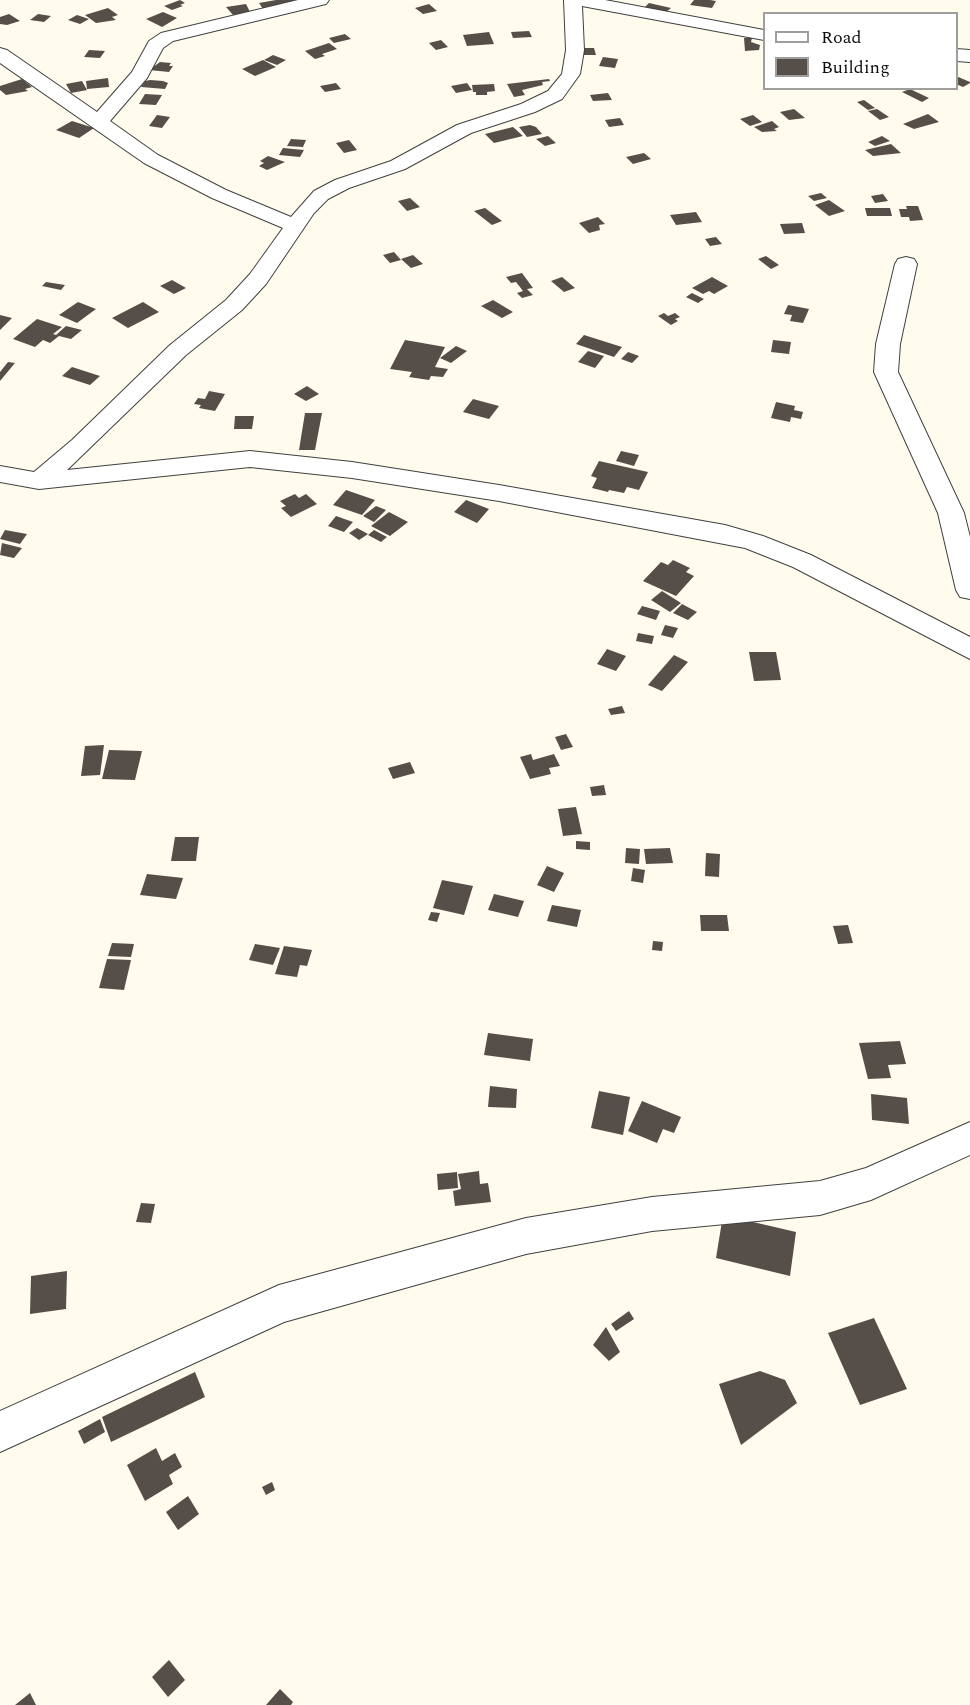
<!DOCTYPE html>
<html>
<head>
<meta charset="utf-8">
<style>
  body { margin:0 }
  #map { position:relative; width:970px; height:1705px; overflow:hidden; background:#fffcee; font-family:Spectral,serif }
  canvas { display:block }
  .legend { position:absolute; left:763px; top:12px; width:195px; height:78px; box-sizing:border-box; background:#fff; border:2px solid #9e9e9e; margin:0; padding:8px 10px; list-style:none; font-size:18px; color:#0d0d0d }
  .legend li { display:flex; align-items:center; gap:12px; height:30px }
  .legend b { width:30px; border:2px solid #9e9e9e }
</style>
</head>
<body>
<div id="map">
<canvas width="970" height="1705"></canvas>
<ul class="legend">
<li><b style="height:8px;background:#fff"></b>Road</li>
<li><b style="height:16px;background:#564e49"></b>Building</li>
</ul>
</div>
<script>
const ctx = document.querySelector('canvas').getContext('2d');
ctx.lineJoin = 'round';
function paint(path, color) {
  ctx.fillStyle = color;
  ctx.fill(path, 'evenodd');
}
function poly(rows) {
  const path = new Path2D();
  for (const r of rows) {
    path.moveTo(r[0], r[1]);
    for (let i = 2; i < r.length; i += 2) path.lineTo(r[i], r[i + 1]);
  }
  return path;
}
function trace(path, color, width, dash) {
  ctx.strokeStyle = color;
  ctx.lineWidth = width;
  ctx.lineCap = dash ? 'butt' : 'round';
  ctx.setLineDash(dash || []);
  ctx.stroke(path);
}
const building = poly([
  [180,0,185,3,180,5,183,6,172,10,164,6],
  [276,0,302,0,263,9,259,3],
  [694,0,710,0,716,1,712,8,690,5],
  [649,3,671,8,666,12,645,7],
  [246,4,250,12,233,15,226,7],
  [429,4,437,11,423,14,415,8],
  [108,8,118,15,112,17,116,20,96,23,85,15],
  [163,12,177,18,162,27,146,19],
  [9,14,20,21,7,25,0,24,0,17],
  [38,14,51,16,44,22,30,20],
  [77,15,89,19,80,24,68,20],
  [529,31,532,37,513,38,511,32],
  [489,32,494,44,467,46,463,35],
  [345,34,351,39,334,43,329,38],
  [744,38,752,38,751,42,760,45,759,50,745,51],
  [441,40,448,47,436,50,429,43],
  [329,43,337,49,322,54,325,56,315,59,305,51],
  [581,48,594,48,596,55,583,55],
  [89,50,105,51,100,58,84,57],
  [273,55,286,60,277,65,264,60],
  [603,57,618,59,615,68,599,66],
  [263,60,276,67,255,76,242,69],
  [160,62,171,63,169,66,173,66,169,72,149,70],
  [956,76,970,82,970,83,963,87,956,84],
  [108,78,109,87,87,89,86,81],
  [22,79,32,87,25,89,28,91,6,95,0,90,0,86],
  [549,79,550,81,542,82,543,85,522,90,525,95,514,97,507,84],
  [150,80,163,81,168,83,165,89,141,87,145,81],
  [82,81,87,90,71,93,66,84],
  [336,83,341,89,325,92,320,86],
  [467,83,472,90,456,93,451,86],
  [494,84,495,91,487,92,487,95,476,95,476,92,473,92,472,85],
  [910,89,929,98,922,102,902,92],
  [608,93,612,100,593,101,590,95],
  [145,94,162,95,156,105,139,104],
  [864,100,875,108,868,110,857,102],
  [794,109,805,118,789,120,780,112],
  [877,109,889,117,880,120,868,111],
  [928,114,939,122,914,129,903,124],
  [157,115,170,117,162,128,149,126],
  [753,115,762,122,750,126,740,119],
  [620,118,624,125,609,127,605,120],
  [72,121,94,128,79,138,56,130],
  [772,121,779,127,774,129,777,131,762,132,754,127],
  [530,125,536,127,542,134,527,137,519,127],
  [513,127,523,136,494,143,485,134],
  [548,136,556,143,545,146,536,139],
  [882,136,890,141,875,146,868,142],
  [291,139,306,140,303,147,287,146],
  [349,140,357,150,344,153,336,143],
  [891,144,901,153,873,156,865,150],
  [283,148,304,150,300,157,279,155],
  [644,153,651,159,633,164,626,157],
  [268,156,285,162,267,170,259,166,264,163,260,161],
  [821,193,827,198,814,201,808,196],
  [883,194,888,201,875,203,871,196],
  [410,198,420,207,407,211,398,201],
  [829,200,845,211,829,216,815,205],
  [906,206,918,206,923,220,910,221,909,217,901,217,899,209,907,209],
  [485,208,502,221,492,225,474,211],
  [865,208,890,208,892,216,867,216],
  [696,212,702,222,676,225,670,215],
  [598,217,605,224,599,225,600,230,589,233,579,223],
  [802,223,805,233,784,234,780,224],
  [716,237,722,244,710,246,705,239],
  [394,252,401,260,390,263,383,255],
  [413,255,423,264,411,268,401,259],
  [766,256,779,265,771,269,758,259],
  [522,273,533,288,527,289,533,295,522,298,517,293,523,291,516,282,511,283,506,277],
  [562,277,575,288,564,292,551,281],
  [712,277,728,286,714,294,709,291,703,294,692,288],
  [172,280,186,288,174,294,160,286],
  [46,282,65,285,61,290,42,286],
  [692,293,704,299,698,303,686,297],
  [493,300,513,312,502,318,481,306],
  [78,302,96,309,77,323,59,315],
  [143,302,159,312,128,328,112,318],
  [788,305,809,309,803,323,790,321,792,315,784,314],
  [664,313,668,316,675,313,680,317,675,319,678,321,671,325,658,316],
  [0,315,12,318,0,330],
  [37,319,62,327,53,334,56,335,66,326,82,330,71,339,59,336,50,343,43,340,35,347,13,339],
  [584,335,622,347,614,357,576,344],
  [405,340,445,347,435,367,448,369,443,377,431,376,429,380,409,377,412,372,390,369],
  [773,340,791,342,789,354,771,352],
  [456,346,467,351,451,363,440,358],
  [588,351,604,356,595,368,578,362],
  [628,352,639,356,632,363,621,359],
  [8,362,15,363,0,381,0,372],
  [72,367,100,376,90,385,62,376],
  [307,386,319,394,306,401,294,394],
  [209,391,225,394,215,411,199,408,201,405,194,404,198,398,205,399],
  [473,399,499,406,489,419,463,412],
  [776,402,795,406,794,410,803,412,801,419,791,417,790,422,771,418],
  [305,413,322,413,315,450,299,450],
  [235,416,254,416,252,429,234,429],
  [621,451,639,455,634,466,616,461],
  [599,461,648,472,639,490,627,487,624,493,609,490,608,492,592,488,597,478,591,476],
  [346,490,375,500,362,515,333,505],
  [295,494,299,498,306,494,317,504,291,517,281,508,286,506,280,501],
  [466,500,489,509,477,523,454,512],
  [376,506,386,510,374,522,363,516],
  [389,512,408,522,390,536,371,526],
  [336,516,353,522,344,532,328,526],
  [357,528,368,534,359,540,349,533],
  [5,530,27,534,20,544,0,539],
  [374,530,387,537,381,542,368,535],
  [2,543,22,548,14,558,0,555],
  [673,560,690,568,686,572,694,576,676,596,643,581,661,562,668,565],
  [662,591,681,603,670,612,651,600],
  [682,604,697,612,688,620,673,613],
  [642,606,660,611,656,620,637,614],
  [665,625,678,628,673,638,661,635],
  [638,633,654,636,652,644,636,641],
  [607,649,626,656,616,671,597,664],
  [749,652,776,652,781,680,754,681],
  [674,655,688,662,662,691,648,685],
  [622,706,625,713,611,715,608,709],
  [566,734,573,747,561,750,555,737],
  [104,745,100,775,81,776,85,746],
  [109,750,142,751,135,780,102,779],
  [531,754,533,760,554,754,560,766,549,768,551,774,530,779,520,757],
  [410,762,415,773,393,779,388,768],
  [604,785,606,795,592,796,590,787],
  [576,807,582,834,563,836,558,809],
  [175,837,199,837,196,861,171,861],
  [576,841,590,842,590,850,576,849],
  [626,848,640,849,639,864,625,863],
  [670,848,673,863,646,864,644,849],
  [706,853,720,854,719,877,705,876],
  [547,866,564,873,554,892,537,885],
  [633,868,645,870,643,883,631,881],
  [147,874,183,878,176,899,140,895],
  [442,880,473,886,464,915,433,908],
  [494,894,524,901,518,917,488,910],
  [552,905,581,910,577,927,547,921],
  [431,912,440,913,437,922,428,920],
  [700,915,727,915,729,931,701,931],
  [848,925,853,943,838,944,833,926],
  [653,941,663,942,662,951,652,950],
  [112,943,134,944,131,957,108,956],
  [255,944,280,948,273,965,249,960],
  [284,946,312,950,307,966,300,965,297,977,275,974],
  [107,959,131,960,124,990,99,988],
  [488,1033,533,1039,530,1061,484,1055],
  [900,1041,906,1064,888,1065,891,1078,868,1079,859,1043],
  [490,1086,517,1089,516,1108,488,1107],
  [599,1091,630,1097,623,1135,591,1128],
  [871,1094,907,1098,909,1124,872,1120],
  [642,1101,681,1117,674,1133,663,1129,657,1143,628,1131],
  [479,1171,480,1184,488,1183,491,1202,455,1206,453,1191,461,1189,458,1174],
  [457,1172,458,1188,438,1190,437,1174],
  [141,1203,155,1204,151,1223,136,1222],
  [723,1215,796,1232,790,1276,716,1258],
  [67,1271,66,1309,30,1314,31,1276],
  [629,1311,634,1319,616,1331,611,1324],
  [874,1318,907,1389,860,1405,828,1333],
  [606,1327,620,1352,609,1361,593,1345],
  [760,1371,785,1380,797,1403,741,1445,719,1384],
  [195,1372,205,1397,111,1442,102,1417],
  [100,1419,105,1432,84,1444,78,1431],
  [156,1448,162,1461,175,1453,182,1467,169,1475,173,1484,145,1501,127,1465],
  [272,1482,275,1490,266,1495,262,1487],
  [188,1496,199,1514,178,1530,166,1512],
  [169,1660,185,1680,168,1697,152,1677],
  [280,1689,293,1702,291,1705,266,1705],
  [30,1693,36,1705,15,1705]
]);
const minor = poly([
  [298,0,329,0,326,4,173,41,163,48,147,78,110,121,158,155,226,190,291,217,314,191,335,180,391,161,457,125,521,104,548,91,562,74,566,50,564,0,605,0,764,30,764,40,582,6,584,50,580,74,562,99,535,112,471,133,405,169,349,188,328,199,314,213,266,284,242,310,186,355,67,470,250,451,352,462,499,485,725,525,763,536,811,555,970,637,970,659,793,567,745,548,499,501,352,478,250,467,39,489,0,482,0,466,34,472,72,440,170,345,226,300,250,274,283,228,212,198,144,163,0,63,0,48,7,50,97,112,132,72,149,41,161,33,298,0],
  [956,49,970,50,970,62,956,61,956,49],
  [906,257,914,259,917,264,900,344,898,372,964,513,970,537,970,599,960,597,956,590,938,513,874,372,876,344,895,264,898,259,906,257],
  [970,1122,970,1155,871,1200,820,1215,652,1231,526,1254,284,1322,0,1452,0,1411,279,1285,526,1218,652,1197,820,1181,866,1168,970,1122]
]);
paint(building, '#564e49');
trace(minor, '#404040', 2);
paint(minor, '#fff');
</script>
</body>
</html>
